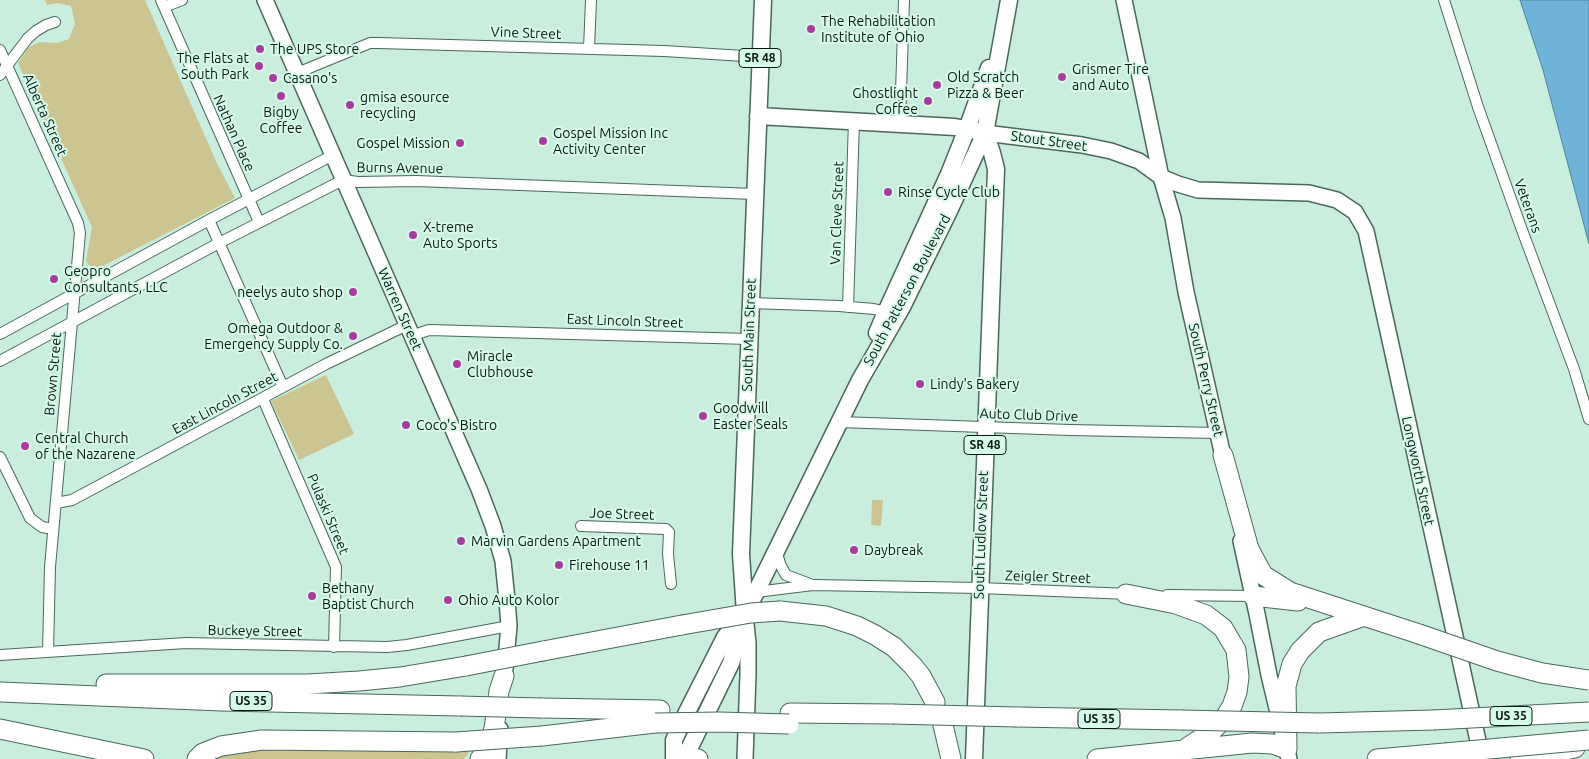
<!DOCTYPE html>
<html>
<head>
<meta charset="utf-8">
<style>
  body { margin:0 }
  canvas { display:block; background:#caeede }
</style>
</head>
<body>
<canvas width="1589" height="759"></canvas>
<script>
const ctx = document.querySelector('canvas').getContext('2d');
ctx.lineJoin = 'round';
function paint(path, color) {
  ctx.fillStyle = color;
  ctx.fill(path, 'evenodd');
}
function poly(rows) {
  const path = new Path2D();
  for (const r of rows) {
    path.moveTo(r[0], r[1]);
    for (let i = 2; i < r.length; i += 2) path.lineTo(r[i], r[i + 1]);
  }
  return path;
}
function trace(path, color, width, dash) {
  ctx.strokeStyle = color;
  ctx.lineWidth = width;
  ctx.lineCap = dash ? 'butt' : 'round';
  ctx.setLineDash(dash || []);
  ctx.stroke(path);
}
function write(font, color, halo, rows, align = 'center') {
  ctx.font = font + ' Ubuntu,sans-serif';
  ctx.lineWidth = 4;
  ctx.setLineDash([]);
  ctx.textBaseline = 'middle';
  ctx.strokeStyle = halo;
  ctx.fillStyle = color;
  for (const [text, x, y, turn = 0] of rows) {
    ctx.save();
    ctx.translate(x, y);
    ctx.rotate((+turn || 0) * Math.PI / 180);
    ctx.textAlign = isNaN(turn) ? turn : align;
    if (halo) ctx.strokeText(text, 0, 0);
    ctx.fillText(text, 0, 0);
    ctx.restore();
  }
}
const green = poly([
  [45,0,145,0,216,161,235,198,93,271,86,261,92,227,18,63,29,47,40,42,57,43,69,39,75,24,71,6,58,3,47,5],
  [326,375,354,434,299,460,271,401],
  [872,500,883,500,881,526,871,525],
  [273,748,472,749,464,759,216,759,231,753]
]);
const water = poly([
  [1520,0,1589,0,1589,244,1543,70,1520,0]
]);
const street = poly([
  [161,0,259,222],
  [1444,0,1478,107,1522,230,1574,369,1589,419],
  [164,7,182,0],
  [589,49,591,0],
  [0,50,78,223,80,233,50,567,48,652],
  [297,73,370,43,378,43,664,51,760,57],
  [0,75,28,38,36,31,46,25,55,22],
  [900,123,904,0],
  [209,220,283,387],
  [750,303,839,306,874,309,886,312],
  [848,307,854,121],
  [0,334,209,220,333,155],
  [411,336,429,330,749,339],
  [0,361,219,243,343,180,358,182,416,181,755,194],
  [263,399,336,567,334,647],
  [839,422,1070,430,1218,433],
  [0,457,30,518,42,527,53,529],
  [56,503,72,500,326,364,407,325],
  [581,526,666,529,669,532,668,554,671,584],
  [776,551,781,566,786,575,810,584],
  [756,592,813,585,979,588,1130,594],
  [1167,595,1253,596],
  [0,655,186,643,387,647,407,645,509,626]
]);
const secondary = poly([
  [265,0,479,489,493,526,503,561,507,600,509,626,505,669],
  [1124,0,1161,177,1173,218,1186,292,1225,465],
  [985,133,1082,145,1111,151,1139,161,1161,177,1178,184,1198,190,1309,193,1337,200,1355,212,1366,231,1482,759],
  [1241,541,1257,614,1269,675,1289,759],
  [745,615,748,643,748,674,745,759],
  [498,759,500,729]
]);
const primary = poly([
  [758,116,955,127,977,131],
  [877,333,886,312,949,174,967,129,989,68],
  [674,759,674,740,687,712,725,637,745,613,756,592,860,380,902,307,949,211,985,133,1009,0],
  [676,759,688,751,731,663,745,613,741,554,763,0],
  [974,759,996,169,992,153,985,133]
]);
const highway = poly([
  [1223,455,1249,549,1263,575,1290,592,1419,634],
  [1126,594,1176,604,1206,615,1223,628,1236,650,1239,677,1237,692,1232,706,1226,716,1211,732,1188,747],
  [1253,596,1298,601],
  [780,611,826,616,857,626,875,635,894,647,913,666,921,676,935,702],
  [543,651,682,625],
  [106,684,308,684,359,681,400,677,466,666],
  [0,692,222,701,460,706],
  [541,708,660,710],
  [790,713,892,714],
  [1017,717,1181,720],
  [1319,723,1433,720],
  [943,725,951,759],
  [0,729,144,759],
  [542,736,655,723],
  [197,759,203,753,221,746,262,740,456,742],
  [480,759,487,749,494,729,499,691,504,676],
  [682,759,690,758,698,759],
  [1097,759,1252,743,1273,744,1287,749,1286,686,1292,664,1300,651,1319,632,1364,616],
  [1377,759,1445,753],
  [1520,759,1575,748]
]);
const highwayBridge = poly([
  [682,625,751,613,780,611],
  [1419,634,1497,661,1542,673,1589,680],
  [466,666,543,651],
  [460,706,541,708],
  [892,714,1017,717],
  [1181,720,1319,723],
  [1433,720,1589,712],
  [655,723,719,722,789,724],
  [456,742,542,736],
  [1445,753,1589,740]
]);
const markers = [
  [811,29,5,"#a83c9d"],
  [260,49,5,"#a83c9d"],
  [259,66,5,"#a83c9d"],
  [1062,77,5,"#a83c9d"],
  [273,78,5,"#a83c9d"],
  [937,85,5,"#a83c9d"],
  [281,96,5,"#a83c9d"],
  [928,101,5,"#a83c9d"],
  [350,105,5,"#a83c9d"],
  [543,141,5,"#a83c9d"],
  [460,143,5,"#a83c9d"],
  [888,192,5,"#a83c9d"],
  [413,235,5,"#a83c9d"],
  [54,279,5,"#a83c9d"],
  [353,292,5,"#a83c9d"],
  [353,336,5,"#a83c9d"],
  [457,364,5,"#a83c9d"],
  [920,384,5,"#a83c9d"],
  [703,416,5,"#a83c9d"],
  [406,425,5,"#a83c9d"],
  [25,446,5,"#a83c9d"],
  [461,541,5,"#a83c9d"],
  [854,550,5,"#a83c9d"],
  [559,565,5,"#a83c9d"],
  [312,596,5,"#a83c9d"],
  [448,600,5,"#a83c9d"]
];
const shields = [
  [760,58,42],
  [985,445,42],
  [251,701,42],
  [1511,716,42],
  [1099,719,42]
];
const shieldNames = [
  ["SR 48",760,58],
  ["SR 48",985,445],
  ["US 35",251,701],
  ["US 35",1511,716],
  ["US 35",1099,719]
];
const poiNames = [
  ["The Rehabilitation",821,21],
  ["Institute of Ohio",821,37],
  ["The UPS Store",270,49],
  ["The Flats at",249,58,"right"],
  ["South Park",249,74,"right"],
  ["Grismer Tire",1072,69],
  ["and Auto",1072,85],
  ["Old Scratch",947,77],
  ["Pizza & Beer",947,93],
  ["Casano's",283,78],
  ["Ghostlight",918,93,"right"],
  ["Coffee",918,109,"right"],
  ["gmisa esource",360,97],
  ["recycling",360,113],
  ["Bigby",281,112,"center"],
  ["Coffee",281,128,"center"],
  ["Gospel Mission Inc",553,133],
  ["Activity Center",553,149],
  ["Gospel Mission",450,143,"right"],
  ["Rinse Cycle Club",898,192],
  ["X-treme",423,227],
  ["Auto Sports",423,243],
  ["Geopro",64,271],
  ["Consultants, LLC",64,287],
  ["neelys auto shop",343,292,"right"],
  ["Omega Outdoor &",343,328,"right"],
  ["Emergency Supply Co.",343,344,"right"],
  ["Miracle",467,356],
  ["Clubhouse",467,372],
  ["Lindy's Bakery",930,384],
  ["Goodwill",713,408],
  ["Easter Seals",713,424],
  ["Coco's Bistro",416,425],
  ["Central Church",35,438],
  ["of the Nazarene",35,454],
  ["Marvin Gardens Apartment",471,541],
  ["Daybreak",864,550],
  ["Firehouse 11",569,565],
  ["Bethany",322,588],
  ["Baptist Church",322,604],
  ["Ohio Auto Kolor",458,600]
];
const streetNames = [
  ["Vine Street",526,33,2],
  ["Alberta Street",45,115,66],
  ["Nathan Place",234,133,66],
  ["Stout Street",1049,141,8],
  ["Burns Avenue",400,168,1],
  ["Veterans",1528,206,70],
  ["Van Cleve Street",837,213,-88],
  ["South Patterson Boulevard",907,290,-62],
  ["Warren Street",400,309,66],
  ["East Lincoln Street",625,321,2],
  ["South Main Street",749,335,-88],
  ["Brown Street",53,374,-85],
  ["South Perry Street",1206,380,77],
  ["East Lincoln Street",225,403,-28],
  ["Auto Club Drive",1029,415,2],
  ["Longworth Street",1418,471,78],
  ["Pulaski Street",328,514,67],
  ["Joe Street",622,514,2],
  ["South Ludlow Street",981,535,-88],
  ["Zeigler Street",1048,577,2],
  ["Buckeye Street",255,631,1]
];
paint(green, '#ccc591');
paint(water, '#6fb3d8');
trace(water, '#51849d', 1);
trace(street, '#48685b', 12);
trace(secondary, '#48685b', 18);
trace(primary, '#48685b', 19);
trace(highway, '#48685b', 21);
trace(street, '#fff', 10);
trace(secondary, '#fff', 15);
trace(primary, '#fff', 16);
trace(highway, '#fff', 19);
trace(highwayBridge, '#48685b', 21, []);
trace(highwayBridge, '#fff', 19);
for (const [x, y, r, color] of markers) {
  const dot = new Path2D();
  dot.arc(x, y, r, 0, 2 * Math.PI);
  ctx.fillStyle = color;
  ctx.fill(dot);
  trace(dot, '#d7fbeb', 2);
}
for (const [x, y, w] of shields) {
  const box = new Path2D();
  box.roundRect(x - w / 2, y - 9.5, w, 19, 4);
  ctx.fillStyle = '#d7fbeb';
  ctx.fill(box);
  trace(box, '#0a1712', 1);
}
write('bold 12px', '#0a1712', null, shieldNames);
write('14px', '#0a1712', '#d7fbeb', poiNames, 'left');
write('14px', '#0a1712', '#d7fbeb', streetNames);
</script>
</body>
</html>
